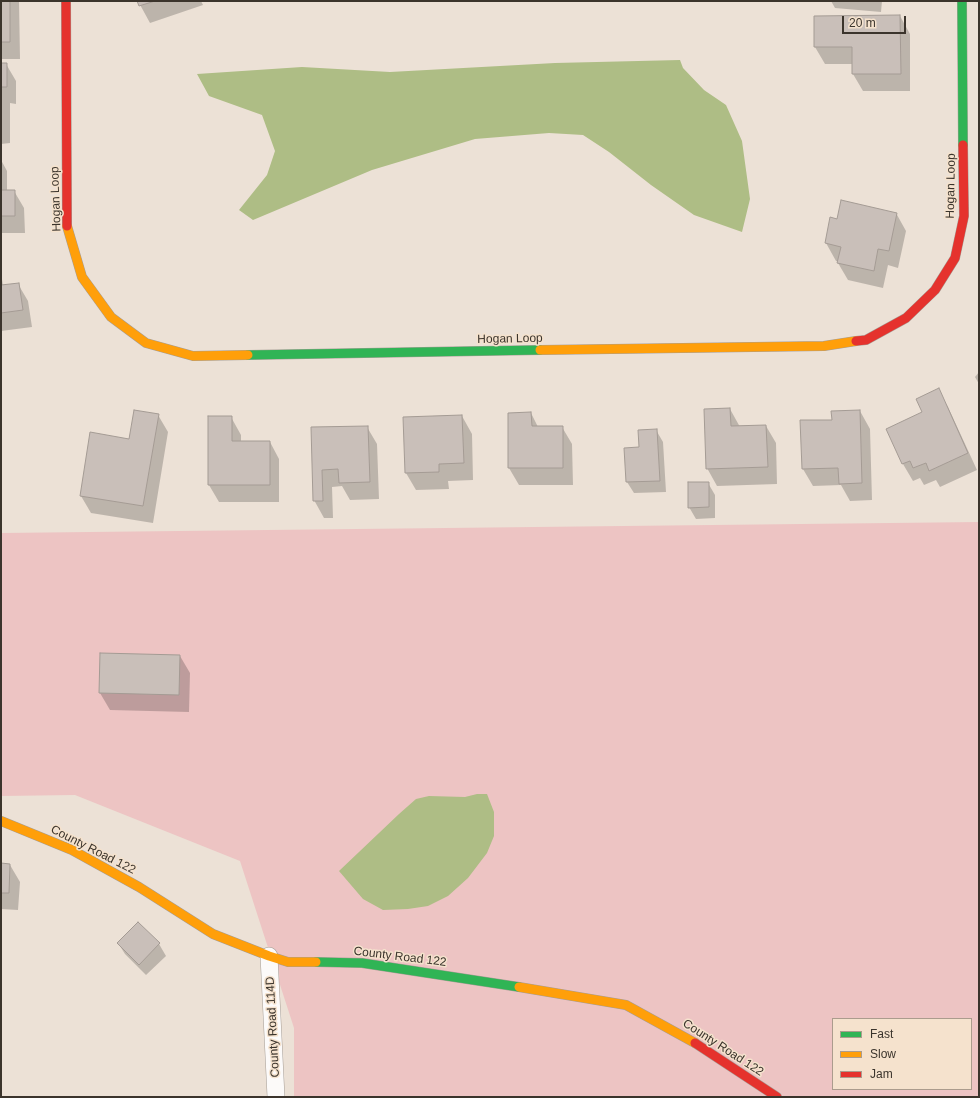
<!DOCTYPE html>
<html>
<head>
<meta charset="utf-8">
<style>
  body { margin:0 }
  #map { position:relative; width:980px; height:1098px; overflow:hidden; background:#ece1d6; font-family:Arial,sans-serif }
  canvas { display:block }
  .frame { position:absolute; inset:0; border:2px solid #3b342c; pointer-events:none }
  .legend { position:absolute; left:832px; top:1018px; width:140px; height:72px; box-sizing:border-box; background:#f5e2cd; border:1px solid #ab9c8d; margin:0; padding:5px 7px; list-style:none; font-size:12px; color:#3b342c }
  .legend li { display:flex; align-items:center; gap:8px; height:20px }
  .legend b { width:20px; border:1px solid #ab9c8d }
  .scale { position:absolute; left:842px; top:16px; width:64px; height:18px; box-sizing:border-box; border:2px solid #3b342c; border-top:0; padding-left:5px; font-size:12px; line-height:14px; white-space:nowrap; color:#3b342c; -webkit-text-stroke:3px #f5e2cd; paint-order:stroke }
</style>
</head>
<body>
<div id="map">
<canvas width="980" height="1098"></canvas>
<div class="frame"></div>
<ul class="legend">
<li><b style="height:5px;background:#30b455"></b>Fast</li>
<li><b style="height:5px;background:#ff9f0a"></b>Slow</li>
<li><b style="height:5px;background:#e5322d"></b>Jam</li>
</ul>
<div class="scale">20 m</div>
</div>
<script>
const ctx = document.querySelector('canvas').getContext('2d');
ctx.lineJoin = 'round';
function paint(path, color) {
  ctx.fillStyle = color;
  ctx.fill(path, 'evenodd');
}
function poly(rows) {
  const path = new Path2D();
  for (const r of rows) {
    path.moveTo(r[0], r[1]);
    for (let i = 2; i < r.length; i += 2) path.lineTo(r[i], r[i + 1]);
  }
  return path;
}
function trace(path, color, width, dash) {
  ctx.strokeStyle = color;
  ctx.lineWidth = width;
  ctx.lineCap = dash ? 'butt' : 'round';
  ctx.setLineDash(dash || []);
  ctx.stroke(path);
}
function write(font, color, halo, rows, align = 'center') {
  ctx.font = font + ' Arial,sans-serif';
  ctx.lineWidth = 3;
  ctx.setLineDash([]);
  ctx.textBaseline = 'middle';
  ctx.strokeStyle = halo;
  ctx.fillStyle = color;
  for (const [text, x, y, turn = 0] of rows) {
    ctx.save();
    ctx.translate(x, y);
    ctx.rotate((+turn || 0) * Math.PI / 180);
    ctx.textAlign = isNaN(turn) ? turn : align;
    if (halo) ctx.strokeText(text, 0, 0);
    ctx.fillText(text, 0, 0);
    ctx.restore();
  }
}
const green = poly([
  [979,522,979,1097,294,1097,294,1028,240,861,75,795,1,796,1,533],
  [833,1019,971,1019,971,1089,833,1089]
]);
const water = poly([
  [680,60,683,68,704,90,726,105,742,141,750,199,742,232,694,215,651,185,609,152,583,135,549,133,475,139,372,170,253,220,239,210,267,175,275,151,262,115,209,96,197,74,302,67,390,72,555,63],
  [477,794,487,794,494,812,494,836,487,853,468,878,448,896,428,906,408,909,383,910,363,899,339,871,399,814,416,799,429,796,465,797]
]);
const shadow = poly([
  [1,1,19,1,20,59,1,59],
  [138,1,201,1,203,5,150,23],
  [831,1,882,1,881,12,835,8],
  [900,16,910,34,910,91,863,91,853,74,853,64,825,64,815,47],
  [1,64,6,64,16,81,16,104,10,103,10,143,1,144],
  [1,160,7,171,7,191,14,191,24,208,25,233,1,233],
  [896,213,906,231,898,268,888,265,883,288,848,280,838,263,839,261,836,261,826,243,831,218,838,220],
  [1,272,3,286,18,284,28,301,32,327,1,331],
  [979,372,979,384,975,377],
  [938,390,948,407,977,470,940,487,936,480,924,485,920,478,913,481,903,464,887,429,923,413],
  [730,409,740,427,766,426,776,443,777,484,717,486,707,468],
  [860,411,870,429,872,500,850,501,841,485,813,486,803,469,833,421],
  [531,413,538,427,562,427,572,444,573,485,519,485,509,468,509,414],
  [158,415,168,432,153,523,91,513,81,496,91,433,130,440],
  [462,416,472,434,473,480,448,481,449,489,416,490,406,473,404,418],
  [231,417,241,435,241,442,270,442,279,459,279,502,219,502,209,485],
  [367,427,377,444,379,499,350,500,342,486,332,487,333,518,324,518,314,500,313,428],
  [656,430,663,442,666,492,634,493,627,482,640,448],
  [708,483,715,495,715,518,696,519,689,507],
  [101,654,180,656,190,673,189,712,110,710,100,693],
  [1,864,10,865,20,882,18,910,1,909],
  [138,923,159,944,166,956,146,975,125,954,118,943]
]);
const building = poly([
  [1,1,10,1,10,42,1,42,1,1],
  [137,1,155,1,139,6,137,1],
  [900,15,901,74,852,74,852,47,814,47,814,16,900,15],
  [1,63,7,63,7,87,1,87,1,63],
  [1,190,15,190,15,216,1,216,1,190],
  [841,200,897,213,889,251,878,249,874,271,837,263,841,247,825,243,830,217,837,219,841,200],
  [19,283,23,310,1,313,1,285,19,283],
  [939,388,968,453,929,471,926,463,913,468,910,461,902,464,886,429,922,412,916,399,939,388],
  [730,408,731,426,766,425,768,467,706,469,704,409,730,408],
  [134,410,159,414,143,506,80,496,90,432,129,439,134,410],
  [860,410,862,483,839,484,838,468,802,469,800,420,832,420,831,411,860,410],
  [531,412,532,426,563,426,563,468,508,468,508,413,531,412],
  [462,415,464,463,439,464,439,472,405,473,403,417,462,415],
  [208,416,232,416,232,441,270,441,270,485,208,485,208,416],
  [368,426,370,482,339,483,338,469,322,470,323,501,313,501,311,427,368,426],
  [657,429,660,481,626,482,624,448,639,447,638,430,657,429],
  [688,482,709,482,709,507,688,508,688,482],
  [100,653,180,655,179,695,99,693,100,653],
  [1,863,10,864,9,893,1,893,1,863],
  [138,922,160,943,139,965,117,943,138,922]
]);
const street = poly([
  [269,956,276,1097]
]);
const fast = poly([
  [962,1,963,145],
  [248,355,540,350],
  [316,962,362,963,519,987]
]);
const slow = poly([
  [67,226,82,277,111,317,146,343,193,356,248,355],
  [540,350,824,346,856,341],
  [1,821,72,850,139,887,213,934,269,956,288,962,316,962],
  [519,987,626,1005,695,1043]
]);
const jam = poly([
  [66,1,67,226],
  [856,341,866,340,906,318,935,290,955,258,964,216,963,145],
  [695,1043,777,1097]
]);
const streetNames = [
  ["Hogan Loop",951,186,-89],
  ["Hogan Loop",56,199,-92],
  ["Hogan Loop",510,339,-1],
  ["County Road 122",93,850,27],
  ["County Road 122",400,957,7],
  ["County Road 114D",273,1027,-93],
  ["County Road 122",723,1048,33]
];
paint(green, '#edc4c3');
paint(water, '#aebd85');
paint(shadow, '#0003');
paint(building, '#c9bfb9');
trace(building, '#a49b94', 1);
trace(street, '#a59d95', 18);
trace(fast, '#a59d95', 10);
trace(slow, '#a59d95', 10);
trace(jam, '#a59d95', 10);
trace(street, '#fcfaf9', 17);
trace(fast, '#30b455', 9);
trace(slow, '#ff9f0a', 9);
trace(jam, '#e5322d', 9);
write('12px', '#3b342c', '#f5e2cd', streetNames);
</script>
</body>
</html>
